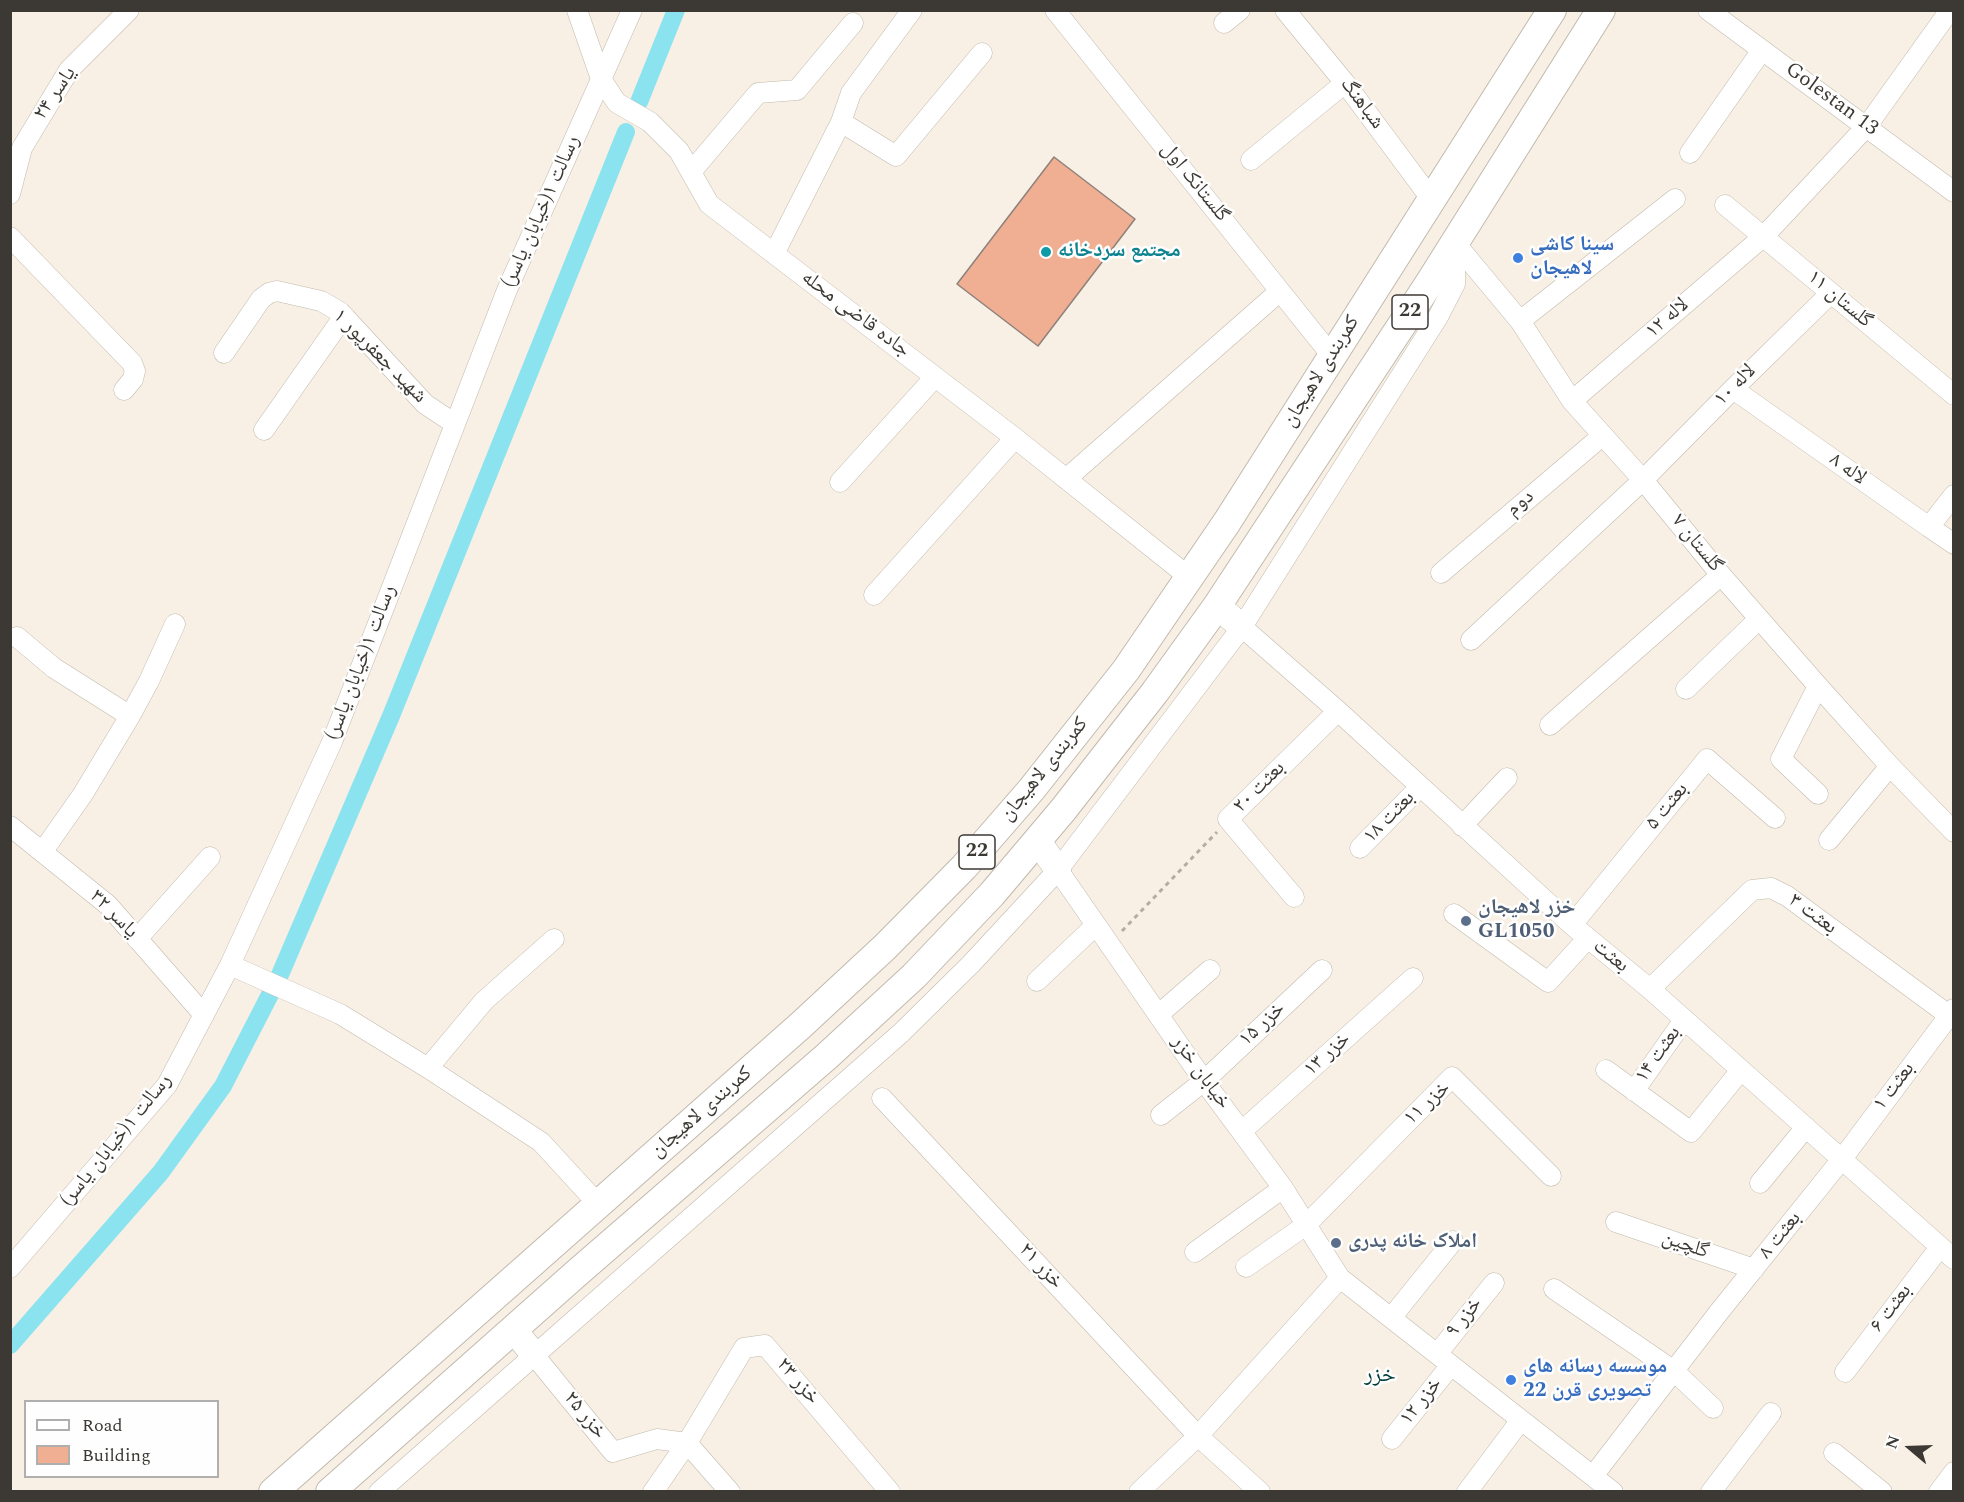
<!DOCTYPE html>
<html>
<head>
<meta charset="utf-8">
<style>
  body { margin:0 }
  #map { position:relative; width:1964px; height:1502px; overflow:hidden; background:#f8f0e4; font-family:Spectral,serif }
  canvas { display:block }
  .frame { position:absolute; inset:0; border:12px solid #3c3934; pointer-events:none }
  .legend { position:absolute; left:24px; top:1400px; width:195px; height:78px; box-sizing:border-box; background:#fefefe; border:2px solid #b0afad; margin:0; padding:8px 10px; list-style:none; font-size:18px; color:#3c3934 }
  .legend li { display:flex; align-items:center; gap:12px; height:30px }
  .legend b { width:30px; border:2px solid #b0afad }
  .north { position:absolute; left:1880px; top:1418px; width:60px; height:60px; -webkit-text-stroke:4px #fefefe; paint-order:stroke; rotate:289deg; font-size:16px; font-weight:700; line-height:24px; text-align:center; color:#3c3934 }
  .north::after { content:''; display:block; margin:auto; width:21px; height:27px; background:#3c3934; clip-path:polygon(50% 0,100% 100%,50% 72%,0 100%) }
</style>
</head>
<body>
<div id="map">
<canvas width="1964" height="1502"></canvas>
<div class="frame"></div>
<ul class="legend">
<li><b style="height:8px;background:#fff"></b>Road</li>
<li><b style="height:16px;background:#f0ae92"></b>Building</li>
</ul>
<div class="north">N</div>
</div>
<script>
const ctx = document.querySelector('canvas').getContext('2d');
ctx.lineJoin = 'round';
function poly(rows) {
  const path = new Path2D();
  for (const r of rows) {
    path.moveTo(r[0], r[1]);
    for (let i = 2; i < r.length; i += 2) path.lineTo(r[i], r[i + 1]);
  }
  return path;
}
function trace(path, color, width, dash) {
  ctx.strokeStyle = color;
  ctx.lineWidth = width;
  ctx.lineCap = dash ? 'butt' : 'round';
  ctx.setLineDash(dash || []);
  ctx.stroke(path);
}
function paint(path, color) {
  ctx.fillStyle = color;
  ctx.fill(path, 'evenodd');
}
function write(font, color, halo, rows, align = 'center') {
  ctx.font = font + ' Spectral,"Noto Naskh Arabic",serif';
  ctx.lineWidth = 5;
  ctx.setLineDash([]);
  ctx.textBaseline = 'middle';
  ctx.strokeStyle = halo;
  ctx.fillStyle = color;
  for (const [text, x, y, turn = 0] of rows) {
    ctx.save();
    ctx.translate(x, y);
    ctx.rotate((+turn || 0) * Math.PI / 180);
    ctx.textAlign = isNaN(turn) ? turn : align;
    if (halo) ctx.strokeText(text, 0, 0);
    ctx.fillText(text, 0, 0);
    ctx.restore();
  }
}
const canal = poly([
  [639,102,676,10],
  [10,1345,161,1172,223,1086,279,977,391,716,626,132]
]);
const building = poly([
  [1054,157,1135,219,1038,346,957,284,1054,157]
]);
const path = poly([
  [1122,931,1217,832]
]);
const minor = poly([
  [577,10,601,79,617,103,650,122,679,151,709,204,1015,438,1189,577],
  [1055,10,1332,356],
  [1285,10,1345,83,1432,200],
  [1708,10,1954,192],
  [1224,23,1240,10],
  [841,122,896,156,982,53],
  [1690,153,1762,50],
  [1251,160,1345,83],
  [691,172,758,93,797,90,853,23],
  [10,194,22,148,69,70,129,10],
  [1725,205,1954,395],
  [10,237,132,363,135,371,133,379,124,390],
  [1455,243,1520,321,1572,401,1643,480,1721,575,1818,686,1890,766,1954,832],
  [774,254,841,122,851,93,912,10],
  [1520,321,1675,199],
  [224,353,261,299,269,293,277,291,321,301,340,312,425,404,455,424],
  [1733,389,1929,527,1954,495],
  [1572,401,1764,236,1867,126,1950,10],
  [264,430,344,316],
  [1066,479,1280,291],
  [840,482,935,377],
  [1929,527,1954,544],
  [1441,573,1602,436],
  [874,595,1015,438],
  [1242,627,1338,711,1572,925,1650,989,1954,1259],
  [17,637,54,668,130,716],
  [1471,640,1643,480,1733,389,1831,293],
  [1818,686,1781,759,1818,794],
  [1686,689,1759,619],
  [1550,725,1721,575],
  [10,826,108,905,204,1015],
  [1462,826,1507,778],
  [1829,840,1890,766],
  [1360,848,1420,787],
  [43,851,83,794,130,716,149,681,175,624],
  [1058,870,1204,1081,1283,1188,1340,1278,1613,1492],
  [1294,897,1228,819,1338,711],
  [1454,914,1548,982,1587,939],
  [1572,925,1707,759,1775,818],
  [137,939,210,857],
  [230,965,340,1014,428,1068,541,1142,598,1204],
  [1037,981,1096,925],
  [1650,989,1752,890,1771,888,1787,896,1954,1019],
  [1158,1015,1210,970],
  [428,1068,484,1001,554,939],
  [1606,1070,1691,1132,1741,1070],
  [1634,1091,1684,1020],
  [882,1098,1198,1436,1260,1492],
  [1161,1115,1204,1081,1322,970],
  [1242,1131,1413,978],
  [1760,1183,1806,1127],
  [1616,1222,1754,1269],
  [1195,1252,1283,1188],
  [1246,1267,1306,1225,1452,1077,1551,1176],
  [10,1268,167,1085,230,965,332,742,507,290,632,10],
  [1554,1289,1674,1371,1713,1408],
  [1391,1318,1453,1241],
  [1437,1354,1494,1283],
  [534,1355,613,1452,657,1439,687,1443,730,1492],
  [1845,1372,1940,1247],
  [1392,1439,1451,1365],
  [1834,1453,1882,1492],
  [1593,1476,1719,1312,1842,1159,1954,1009],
  [379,1492,901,1033,971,964,1058,870,1242,627,1438,317,1455,284,1455,243],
  [653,1492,687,1443,744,1348,765,1345,890,1492],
  [1139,1492,1198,1436,1340,1278],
  [1467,1492,1521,1420],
  [1711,1492,1771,1413],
  [1939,1492,1954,1472]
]);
const major = poly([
  [1217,606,1242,627],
  [1037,840,1058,870],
  [514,1330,534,1355]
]);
const highway = poly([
  [273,1492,801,1025,885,947,964,867,1031,790,1126,670,1227,522,1552,10],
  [330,1492,578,1272,826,1057,914,976,992,894,1063,810,1155,692,1217,606,1430,282,1601,10]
]);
const markers = [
  [1046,252,6,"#0f9aa8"],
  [1518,258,6,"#3f7fe0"],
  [1466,921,6,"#5c6f8a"],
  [1336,1243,6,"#5c6f8a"],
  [1511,1380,6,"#3f7fe0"]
];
const shields = [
  [1410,312,36],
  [977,852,36]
];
const shieldNames = [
  ["22",1410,312],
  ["22",977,852]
];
const streetNames = [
  ["یاسر ۲۴",56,94,-56],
  ["Golestan 13",1831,100,36],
  ["شباهنگ",1361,104,53],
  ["گلستانک اول",1194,183,51],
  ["رسالت ۱(خیابان یاسر)",542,212,-66],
  ["گلستان ۱۱",1839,300,40],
  ["جاده قاضی محله",855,315,37],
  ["لاله ۱۲",1668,319,-41],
  ["شهید جعفرپور ۱",379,357,45],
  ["کمربندی لاهیجان",1322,372,-58],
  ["لاله ۱۰",1736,386,-45],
  ["لاله ۸",1847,470,35],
  ["دوم",1521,504,-40],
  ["گلستان ۷",1696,544,51],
  ["رسالت ۱(خیابان یاسر)",362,663,-69],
  ["کمربندی لاهیجان",1045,770,-51],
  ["بعثت ۲۰",1260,788,-45],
  ["بعثت ۵",1668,807,-51],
  ["بعثت ۱۸",1390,818,-46],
  ["یاسر ۳۲",113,915,45],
  ["بعثت ۳",1812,915,36],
  ["بعثت",1610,957,39],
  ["خزر ۱۵",1263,1025,-43],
  ["خزر ۱۳",1328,1055,-42],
  ["بعثت ۱۴",1659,1055,-55],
  ["خیابان خزر",1200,1073,54],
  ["بعثت ۱",1895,1087,-53],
  ["خزر ۱۱",1428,1104,-42],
  ["کمربندی لاهیجان",702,1113,-41],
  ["رسالت ۱(خیابان یاسر)",117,1141,-51],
  ["بعثت ۸",1781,1236,-51],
  ["گلچین",1685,1246,19],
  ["خزر ۲۱",1040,1267,47],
  ["بعثت ۶",1892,1309,-53],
  ["خزر ۹",1465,1318,-51],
  ["خزر ۲۳",797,1382,49],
  ["خزر ۱۲",1422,1402,-51],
  ["خزر ۲۵",584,1416,51]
];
const shopNames = [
  ["سینا کاشی",1530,246],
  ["لاهیجان",1530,270],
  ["موسسه رسانه های",1523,1368],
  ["تصویری قرن 22",1523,1392]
];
const cultureNames = [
  ["مجتمع سردخانه",1058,252]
];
const serviceNames = [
  ["خزر لاهیجان",1478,909],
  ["GL1050",1478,933],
  ["املاک خانه پدری",1348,1243]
];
const neighbourhoodNames = [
  ["خزر",1380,1377]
];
trace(canal, '#8be3f0', 18);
paint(building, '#f0ae92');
trace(building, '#8e817b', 1.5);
trace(minor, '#c1b9ad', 21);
trace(major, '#c1b9ad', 27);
trace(highway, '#c1b9ad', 30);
trace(path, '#b3ada3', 3, [4.5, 4.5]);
trace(minor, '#fff', 20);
trace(major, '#fff', 26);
trace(highway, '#fff', 28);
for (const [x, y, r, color] of markers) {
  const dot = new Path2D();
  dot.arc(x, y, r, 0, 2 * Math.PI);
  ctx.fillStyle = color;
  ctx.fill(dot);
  trace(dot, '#fefefe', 2);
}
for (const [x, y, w] of shields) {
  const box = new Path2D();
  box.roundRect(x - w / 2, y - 17, w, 34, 4.5);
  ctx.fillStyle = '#fefefe';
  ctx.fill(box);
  trace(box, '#3c3934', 1.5);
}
write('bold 20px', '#3c3934', null, shieldNames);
write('21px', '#3c3934', '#fefefe', streetNames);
write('bold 21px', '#366cbe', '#fefefe', shopNames, 'left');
write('bold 21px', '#0d838f', '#fefefe', cultureNames, 'left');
write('bold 21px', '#4e5e75', '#fefefe', serviceNames, 'left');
write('22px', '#00403c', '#fefefe', neighbourhoodNames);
</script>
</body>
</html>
